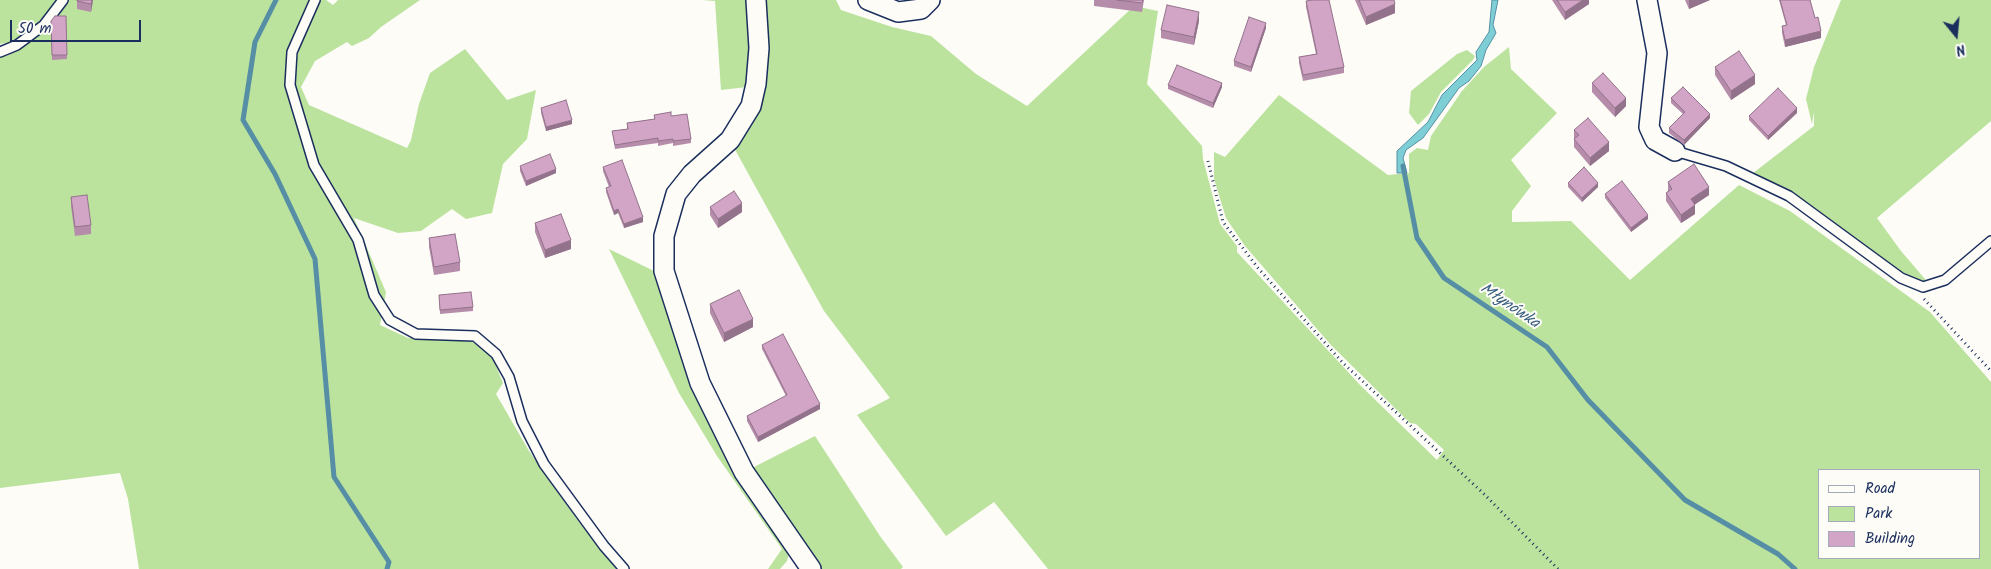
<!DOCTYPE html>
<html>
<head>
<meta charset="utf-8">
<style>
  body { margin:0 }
  #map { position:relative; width:1991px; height:569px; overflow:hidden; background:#fdfcf7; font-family:Kalam,sans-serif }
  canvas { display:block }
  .legend { position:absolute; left:1818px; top:469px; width:162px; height:90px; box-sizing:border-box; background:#fdfcf7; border:1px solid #a3aaba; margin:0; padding:6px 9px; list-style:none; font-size:15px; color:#1b2f5e }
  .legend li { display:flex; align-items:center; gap:10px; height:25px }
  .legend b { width:25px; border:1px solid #a3aaba }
  .north { position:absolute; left:1931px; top:10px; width:50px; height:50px; -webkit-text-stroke:4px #fdfcf7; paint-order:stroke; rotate:163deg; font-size:14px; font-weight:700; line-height:20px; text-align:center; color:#1b2f5e }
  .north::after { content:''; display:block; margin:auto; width:18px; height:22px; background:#1b2f5e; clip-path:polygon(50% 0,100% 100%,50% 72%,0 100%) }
  .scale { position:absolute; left:10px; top:20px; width:131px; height:22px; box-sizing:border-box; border:2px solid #1b2f5e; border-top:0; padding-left:6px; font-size:15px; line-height:18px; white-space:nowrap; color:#1b2f5e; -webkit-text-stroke:4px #fdfcf7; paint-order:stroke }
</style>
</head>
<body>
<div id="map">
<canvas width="1991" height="569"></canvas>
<ul class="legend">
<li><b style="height:6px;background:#fdfcf7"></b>Road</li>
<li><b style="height:14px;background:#bbe39e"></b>Park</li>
<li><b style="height:14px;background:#d2a4c6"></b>Building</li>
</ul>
<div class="north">N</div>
<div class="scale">50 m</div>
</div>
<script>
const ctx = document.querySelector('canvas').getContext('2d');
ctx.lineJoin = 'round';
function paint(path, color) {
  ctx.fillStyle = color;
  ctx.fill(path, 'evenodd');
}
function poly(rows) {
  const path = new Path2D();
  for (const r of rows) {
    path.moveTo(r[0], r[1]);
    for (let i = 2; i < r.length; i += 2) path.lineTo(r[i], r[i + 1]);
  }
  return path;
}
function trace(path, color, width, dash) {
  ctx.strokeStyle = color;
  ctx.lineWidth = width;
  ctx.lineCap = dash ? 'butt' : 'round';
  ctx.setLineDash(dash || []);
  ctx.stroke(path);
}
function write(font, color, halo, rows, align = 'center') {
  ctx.font = font + ' Kalam,sans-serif';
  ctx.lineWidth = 4;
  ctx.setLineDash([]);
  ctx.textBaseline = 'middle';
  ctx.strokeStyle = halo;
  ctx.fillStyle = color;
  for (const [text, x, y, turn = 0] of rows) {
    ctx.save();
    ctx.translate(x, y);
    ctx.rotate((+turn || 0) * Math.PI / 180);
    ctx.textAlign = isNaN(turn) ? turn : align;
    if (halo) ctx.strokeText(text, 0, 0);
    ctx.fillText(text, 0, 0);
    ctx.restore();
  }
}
const green = poly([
  [0,0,326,0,333,5,338,0,420,0,381,27,369,38,352,46,347,42,315,61,301,87,309,105,407,148,411,140,419,104,430,73,465,49,507,100,536,90,527,139,503,164,492,213,466,219,452,209,421,231,398,233,354,218,386,292,380,325,408,338,451,338,472,342,486,350,494,361,503,383,496,394,529,451,579,522,618,569,139,569,128,499,120,473,0,488,0,57,9,55,11,42,0,44],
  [702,0,836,0,841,10,892,27,931,36,976,74,1027,106,1134,6,1158,11,1147,84,1202,146,1203,159,1220,224,1237,246,1237,252,1360,385,1437,460,1444,450,1416,424,1410,423,1330,344,1245,246,1226,218,1214,179,1214,152,1225,157,1279,95,1388,175,1409,173,1409,154,1417,148,1428,150,1431,136,1462,91,1484,67,1509,47,1511,69,1557,113,1511,160,1531,186,1512,211,1512,222,1571,221,1630,280,1739,185,1790,211,1930,312,1991,382,1991,569,1048,569,994,502,946,536,857,415,890,398,824,311,733,146,761,102,765,88,768,45,747,87,721,90,715,1],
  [1820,470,1980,470,1980,558,1820,558],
  [1841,0,1991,0,1991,121,1877,218,1901,251,1930,285,1901,278,1789,196,1748,177,1814,126,1814,112,1812,124,1806,99,1814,67],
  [1467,50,1475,56,1473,60,1441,92,1429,114,1418,125,1409,113,1411,91,1457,54],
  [609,249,656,272,702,406,725,456,741,483,790,549,787,561,780,569,768,569,782,549,717,456,679,393],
  [815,436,880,536,903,567,901,569,818,569,748,470]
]);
const water = poly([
  [1492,0,1498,0,1493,25,1496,33,1486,50,1481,66,1469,81,1459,88,1423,138,1406,150,1403,158,1407,173,1397,173,1397,151,1428,122,1442,95,1477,60,1476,52,1489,32,1492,0]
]);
const stream = poly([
  [276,0,255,42,243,120,275,174,315,259,334,477,389,562,387,569],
  [1403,166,1417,238,1444,278,1547,347,1588,400,1685,500,1778,554,1795,569]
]);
const path = poly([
  [1208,161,1223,222,1258,268,1344,364,1483,493,1558,569],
  [1924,299,1991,371]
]);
const service = poly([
  [315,0,292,52,290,85,314,165,358,240,374,295,390,320,416,334,475,336,496,354,509,377,522,421,544,464,604,546,624,569],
  [0,52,17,45,44,25,63,0],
  [1675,151,1726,166,1789,196,1901,278,1923,287,1945,280,1991,241]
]);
const minor = poly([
  [756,0,759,48,756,84,751,106,730,140,692,174,676,194,664,236,664,271,700,383,744,472,811,569],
  [868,0,898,12,921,9,930,0],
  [1647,0,1657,53,1649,127,1655,140,1675,151]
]);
const wall = poly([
  [77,0,93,0,91,12,77,9],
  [1094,0,1144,0,1142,12,1094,6],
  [1355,0,1394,0,1395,13,1366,25],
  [1552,0,1589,0,1589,4,1565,20],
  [1685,0,1710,0,1689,9],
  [1779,0,1810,0,1821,38,1785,47,1782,33,1782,26,1786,25],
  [1306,1,1344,67,1344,73,1303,81,1299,63,1299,57,1316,54,1306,7],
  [66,16,67,59,52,60,51,21],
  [1199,21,1194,45,1161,38,1161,30],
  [1266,28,1251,72,1234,66,1234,61],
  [1715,67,1755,84,1731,100,1715,75],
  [1592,83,1626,106,1615,117,1592,92],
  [1168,85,1222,87,1213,108,1168,89],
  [1671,98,1710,118,1684,145,1669,133,1669,128,1683,114,1671,103],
  [541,108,572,124,546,131,541,113],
  [1797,113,1768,140,1749,120,1749,116],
  [654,115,671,116,691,139,691,143,673,146,673,143,658,146,658,143,615,149,612,131,627,129,627,123,654,119],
  [1574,130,1609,151,1590,166,1574,147],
  [520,166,556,173,526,186,520,171],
  [603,167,643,222,624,228,618,213,614,215,606,192,606,188,609,187,603,171],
  [1668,182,1709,195,1694,205,1695,214,1681,223,1666,201,1666,193,1668,191],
  [1568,183,1598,187,1582,202,1568,187],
  [1605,194,1648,219,1631,232,1605,198],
  [71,197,91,225,91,234,75,236,71,206],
  [710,207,742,212,718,228,710,215],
  [535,223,571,249,545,258,535,232],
  [429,238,460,262,460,271,434,275,429,247],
  [439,295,473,307,473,311,440,314],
  [710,304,753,327,724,342,710,313],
  [762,345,820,409,758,442,747,421,747,416,786,396,762,349]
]);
const shadedWall = poly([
  [92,0,93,0,91,12,91,4],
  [1583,0,1589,0,1589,4,1565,20,1565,12],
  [1689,0,1710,0,1689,9],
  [1395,4,1395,13,1366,25,1366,17],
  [1199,12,1199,21,1194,45,1194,37],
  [1266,23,1266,28,1251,72,1251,67],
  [1821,31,1821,38,1785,47,1785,40],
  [1755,75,1755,84,1731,100,1731,91],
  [1222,83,1222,87,1213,108,1213,103],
  [1626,98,1626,106,1615,117,1615,108],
  [1797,108,1797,113,1768,140,1768,136],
  [1710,114,1710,118,1684,145,1684,140],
  [572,120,572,124,546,131,546,127],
  [1609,142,1609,151,1590,166,1590,158],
  [556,169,556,173,526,186,526,181],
  [1598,183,1598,187,1582,202,1582,198],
  [1709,187,1709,195,1691,207,1691,199],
  [742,203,742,212,718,228,718,219],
  [1695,205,1695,214,1681,223,1681,215],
  [618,209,618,213,614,215,614,211],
  [1648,215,1648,219,1631,232,1631,228],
  [643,217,643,222,624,228,624,224],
  [571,240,571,249,545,258,545,250],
  [753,319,753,327,724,342,724,333],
  [820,404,820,409,758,442,758,437]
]);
const building = poly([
  [77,0,92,0,91,4,77,1,77,0],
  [1117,0,1143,0,1142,3,1117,0],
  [1312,0,1329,0,1344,67,1303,75,1299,57,1317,54,1306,1,1312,0],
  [1359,0,1394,0,1395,4,1366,17,1359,0],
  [1557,0,1583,0,1565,12,1557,0],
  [1780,0,1810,0,1815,18,1818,17,1821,31,1785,40,1782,26,1787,25,1780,0],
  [1167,5,1199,12,1194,37,1161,30,1167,5],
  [55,16,66,16,67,55,52,55,51,21,55,16],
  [1249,17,1266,23,1251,67,1234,61,1249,17],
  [1739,51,1755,75,1731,91,1715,67,1739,51],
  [1177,65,1222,83,1213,103,1168,85,1177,65],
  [1603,73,1626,98,1615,108,1592,83,1603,73],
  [1683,87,1710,114,1684,140,1669,128,1685,112,1671,98,1683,87],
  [1778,88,1797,108,1768,136,1749,116,1778,88],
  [566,100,572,120,546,127,541,108,566,100],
  [671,112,671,116,687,114,691,139,673,141,673,139,658,141,658,138,615,145,612,131,628,129,627,123,655,119,654,115,671,112],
  [1588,118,1609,142,1590,158,1574,139,1579,135,1574,130,1588,118],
  [550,154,556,169,526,181,520,166,550,154],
  [622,160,643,217,624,224,618,209,614,211,606,188,611,186,603,167,622,160],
  [1694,164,1709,187,1691,199,1695,205,1681,215,1666,193,1672,189,1668,182,1694,164],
  [1584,167,1598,183,1582,198,1568,183,1584,167],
  [1622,181,1648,215,1631,228,1605,194,1622,181],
  [734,191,742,203,718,219,710,207,734,191],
  [87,195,91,225,75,227,71,197,87,195],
  [561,214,571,240,545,250,535,223,561,214],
  [455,234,460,262,434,267,429,238,455,234],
  [739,290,753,319,724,333,710,304,739,290],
  [471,292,473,307,440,310,439,295,471,292],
  [783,334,820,404,758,437,747,416,787,395,762,345,783,334]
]);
const waterNames = [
  ["Młynówka",1509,307,34]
];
paint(green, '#bbe39e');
paint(water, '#7ecfd5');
trace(water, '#568fa5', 1);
trace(stream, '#568fa5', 5);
trace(service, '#1b2f5e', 12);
trace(minor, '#1b2f5e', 22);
trace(path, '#1b2f5e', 3, [1, 4]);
trace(service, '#fdfcf7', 9);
trace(minor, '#fdfcf7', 19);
paint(wall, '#b58daa');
paint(shadedWall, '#93738b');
paint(building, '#d2a4c6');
trace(building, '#93738b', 1);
write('italic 16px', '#395f82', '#fdfcf7', waterNames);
</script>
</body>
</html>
